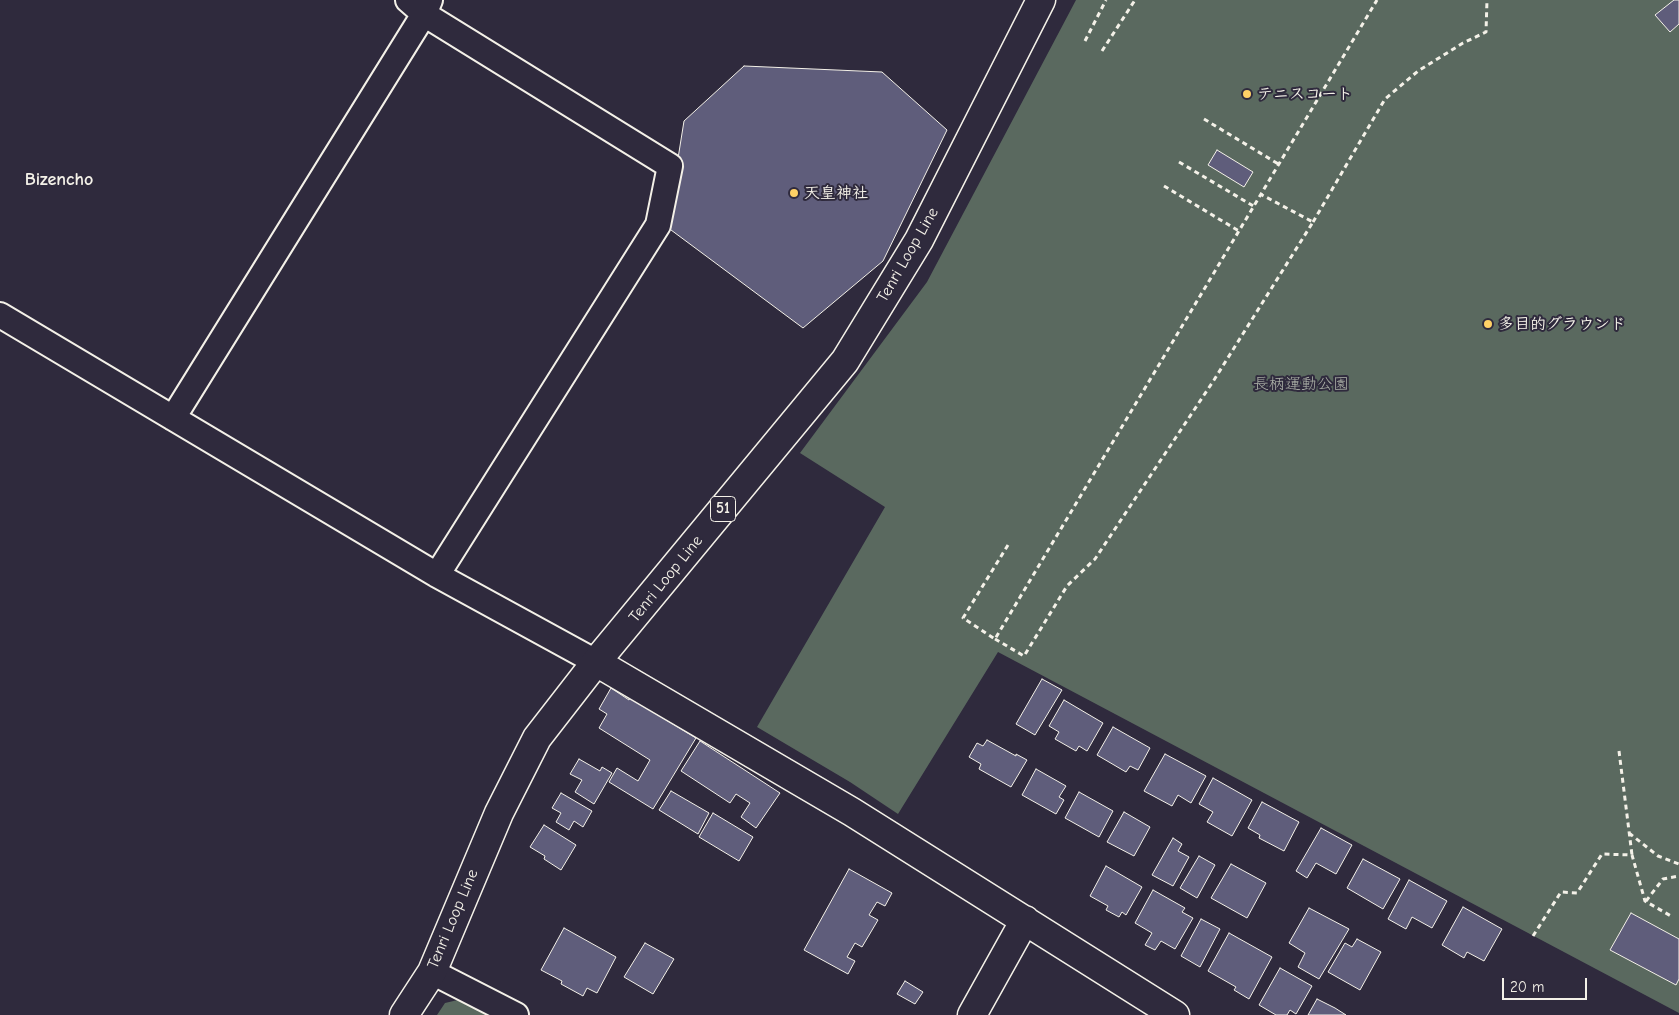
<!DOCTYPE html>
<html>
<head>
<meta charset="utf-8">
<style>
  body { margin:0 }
  #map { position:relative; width:1679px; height:1015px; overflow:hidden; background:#2f2a3d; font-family:"Comic Neue",sans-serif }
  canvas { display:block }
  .scale { position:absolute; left:1502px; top:978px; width:85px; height:22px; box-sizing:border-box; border:2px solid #f4f1e8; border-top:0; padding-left:6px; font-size:15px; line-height:18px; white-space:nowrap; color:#f4f1e8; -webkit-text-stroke:4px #2f2a3d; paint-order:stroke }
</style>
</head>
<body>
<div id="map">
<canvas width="1679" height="1015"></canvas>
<div class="scale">20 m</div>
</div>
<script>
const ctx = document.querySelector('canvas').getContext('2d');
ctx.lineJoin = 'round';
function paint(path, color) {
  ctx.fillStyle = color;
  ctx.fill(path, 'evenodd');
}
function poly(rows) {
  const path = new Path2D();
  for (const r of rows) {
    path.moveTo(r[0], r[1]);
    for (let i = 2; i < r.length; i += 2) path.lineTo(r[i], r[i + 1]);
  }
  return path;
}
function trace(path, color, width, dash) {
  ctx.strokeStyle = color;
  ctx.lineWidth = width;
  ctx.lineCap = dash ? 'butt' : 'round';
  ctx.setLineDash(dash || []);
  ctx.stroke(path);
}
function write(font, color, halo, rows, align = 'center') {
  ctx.font = font + ' "Comic Neue","Klee One",sans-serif';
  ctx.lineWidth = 4;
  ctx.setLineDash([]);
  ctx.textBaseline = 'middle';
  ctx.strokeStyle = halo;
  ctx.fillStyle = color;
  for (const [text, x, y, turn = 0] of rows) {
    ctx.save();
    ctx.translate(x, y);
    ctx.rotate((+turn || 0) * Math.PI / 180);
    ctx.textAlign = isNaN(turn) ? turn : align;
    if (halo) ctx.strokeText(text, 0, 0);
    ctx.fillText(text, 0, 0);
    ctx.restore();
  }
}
const green = poly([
  [1076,0,1679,0,1679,1013,998,652,898,814,850,782,757,727,885,507,800,453,927,282],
  [462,999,494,1015,437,1015,445,1003]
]);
const building = poly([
  [1674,0,1679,0,1679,24,1670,32,1655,15,1674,0],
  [744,66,882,72,947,130,883,261,803,328,667,227,684,121,744,66],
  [1217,150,1253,172,1244,187,1208,165,1217,150],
  [1042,679,1062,690,1035,735,1016,724,1042,679],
  [611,688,629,700,630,698,696,738,653,809,609,782,617,768,638,781,650,760,599,728,607,714,599,709,611,688],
  [1064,700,1103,723,1087,751,1079,746,1076,751,1055,739,1059,732,1049,726,1064,700],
  [1113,727,1150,748,1138,770,1130,766,1126,772,1097,755,1113,727],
  [987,740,1016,756,1016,754,1027,760,1011,787,979,769,981,764,969,757,977,743,983,746,987,740],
  [700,741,780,793,756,828,741,817,750,803,736,794,730,803,681,771,700,741],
  [1165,754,1206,776,1191,803,1178,795,1172,806,1144,791,1165,754],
  [579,759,600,771,602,767,612,773,594,804,575,792,582,780,570,774,579,759],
  [1036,769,1066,786,1059,797,1064,800,1056,814,1022,795,1036,769],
  [1213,778,1252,800,1232,836,1207,822,1213,812,1199,804,1213,778],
  [671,791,709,813,698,834,659,810,671,791],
  [1079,792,1113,811,1099,837,1065,818,1079,792],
  [561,793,592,811,583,827,574,821,569,830,556,822,561,813,552,808,561,793],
  [1262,802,1299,822,1284,851,1259,838,1260,835,1248,828,1262,802],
  [1124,812,1150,827,1134,856,1107,842,1124,812],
  [713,813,753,837,739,861,699,837,713,813],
  [544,825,576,845,561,870,544,859,545,856,530,847,544,825],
  [1321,828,1352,845,1336,874,1316,863,1307,878,1296,871,1321,828],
  [1173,838,1182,844,1178,851,1189,857,1173,886,1152,875,1173,838],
  [1199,856,1215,865,1197,898,1180,888,1199,856],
  [1363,859,1400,879,1383,909,1347,888,1363,859],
  [1231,864,1266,883,1247,918,1211,898,1231,864],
  [1106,866,1142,887,1126,915,1122,912,1119,917,1106,910,1108,906,1090,896,1106,866],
  [849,869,892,893,885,906,877,902,869,915,878,920,862,947,855,943,847,957,855,961,848,974,804,950,849,869],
  [1409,880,1447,901,1432,928,1412,917,1406,929,1388,919,1409,880],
  [1153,890,1185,908,1182,912,1193,918,1175,949,1161,941,1155,950,1145,945,1152,933,1135,923,1153,890],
  [1463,907,1502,929,1484,961,1467,952,1464,958,1442,945,1463,907],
  [1309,908,1349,929,1319,979,1298,967,1305,953,1289,943,1309,908],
  [1631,913,1679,939,1679,979,1676,985,1610,950,1631,913],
  [1201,919,1220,929,1200,967,1181,956,1201,919],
  [564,928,616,957,597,993,587,988,583,996,561,984,562,981,541,970,564,928],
  [1229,933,1272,957,1249,999,1234,990,1236,987,1208,971,1229,933],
  [1357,939,1381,952,1360,990,1328,972,1345,943,1352,947,1357,939],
  [645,943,674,959,653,994,624,977,645,943],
  [1280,968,1312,986,1296,1014,1290,1010,1287,1015,1276,1015,1259,1005,1280,968],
  [905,981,923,992,915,1004,897,994,905,981],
  [1317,999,1335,1008,1346,1015,1308,1015,1317,999]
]);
const path = poly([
  [1085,41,1106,0],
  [1102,51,1135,0],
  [1204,119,1280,165],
  [1179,162,1255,207],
  [1164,186,1239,231],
  [1313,222,1385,99,1418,71,1463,43,1486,32,1487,0],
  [1008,545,963,618,995,639,1377,0],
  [995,639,1024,656,1067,586,1095,559,1214,380,1313,222,1262,195],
  [1619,751,1632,855],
  [1629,833,1658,856,1679,864],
  [1646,901,1663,879,1679,876],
  [1533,936,1561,892,1577,893,1602,854,1632,855,1645,901,1671,916]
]);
const minor = poly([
  [408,0,424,14,670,166,658,225,437,575],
  [0,315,437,575,596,662],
  [173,418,424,14,430,0],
  [432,972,516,1015]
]);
const tertiary = poly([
  [596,662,852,812,1175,1015],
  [972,1015,1025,920]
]);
const primary = poly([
  [404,1015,432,972,499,813,537,738,596,662,845,361,919,240,1041,0]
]);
const markers = [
  [1247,94,5,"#ffd166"],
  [794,193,5,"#ffd166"],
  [1488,324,5,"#ffd166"]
];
const shields = [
  [723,509,25]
];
const shieldNames = [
  ["51",723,509]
];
const poiNames = [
  ["テニスコート",1257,94],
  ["天皇神社",804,193],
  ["多目的グラウンド",1498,324]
];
const streetNames = [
  ["Tenri Loop Line",908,255,-60],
  ["Tenri Loop Line",666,579,-51],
  ["Tenri Loop Line",453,919,-67]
];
const parkNames = [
  ["長柄運動公園",1301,384]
];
const neighbourhoodNames = [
  ["Bizencho",59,180]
];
paint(green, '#5a695f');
paint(building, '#5f5d7b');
trace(building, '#f4f1e8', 1);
trace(minor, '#f4f1e8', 28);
trace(tertiary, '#f4f1e8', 31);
trace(primary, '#f4f1e8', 31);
trace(path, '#f4f1e8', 3, [5, 4]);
trace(minor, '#2f2a3d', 24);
trace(tertiary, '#2f2a3d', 28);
trace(primary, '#2f2a3d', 28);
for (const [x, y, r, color] of markers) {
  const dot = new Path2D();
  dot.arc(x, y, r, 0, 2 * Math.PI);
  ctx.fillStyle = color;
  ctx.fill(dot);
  trace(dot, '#2f2a3d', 2);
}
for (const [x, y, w] of shields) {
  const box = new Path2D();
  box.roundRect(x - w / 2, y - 12.5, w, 25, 4);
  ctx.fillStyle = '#2f2a3d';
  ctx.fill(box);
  trace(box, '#f4f1e8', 1);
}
write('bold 15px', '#f4f1e8', null, shieldNames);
write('bold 16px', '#f4f1e8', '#2f2a3d', poiNames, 'left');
write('16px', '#f4f1e8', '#2f2a3d', streetNames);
write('16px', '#afb4aa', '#2f2a3d', parkNames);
write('bold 18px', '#f4f1e8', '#2f2a3d', neighbourhoodNames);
</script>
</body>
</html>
